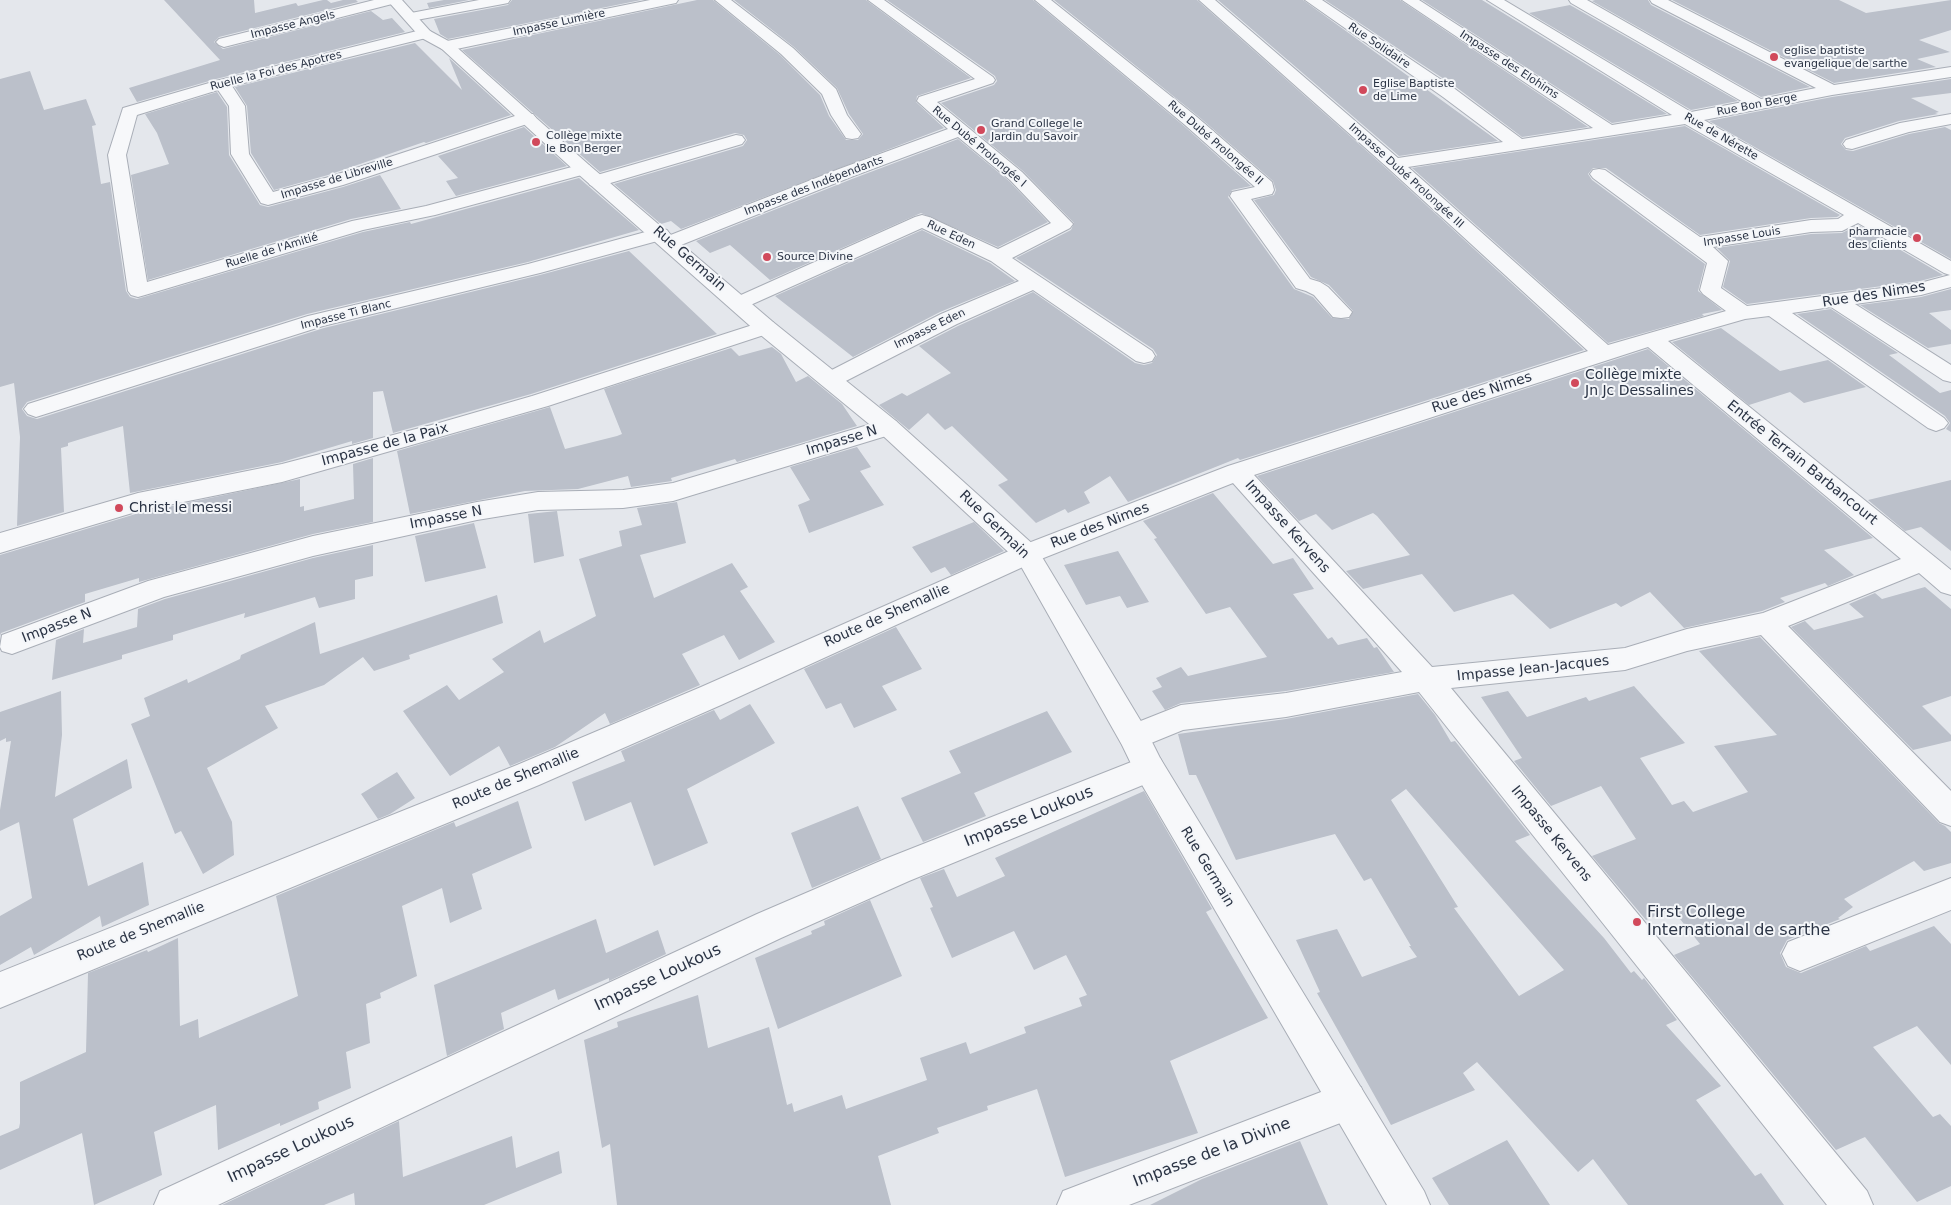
<!DOCTYPE html>
<html>
<head>
<meta charset="utf-8">
<style>
  body { margin:0 }
  canvas { display:block; background:#e4e7ec }
</style>
</head>
<body>
<canvas width="1951" height="1205"></canvas>
<script>
const ctx = document.querySelector('canvas').getContext('2d');
ctx.lineJoin = 'round';
function paint(path, color) {
  ctx.fillStyle = color;
  ctx.fill(path, 'evenodd');
}
function poly(rows) {
  const path = new Path2D();
  for (const r of rows) {
    path.moveTo(r[0], r[1]);
    for (let i = 2; i < r.length; i += 2) path.lineTo(r[i], r[i + 1]);
  }
  return path;
}
function trace(path, color, width, dash) {
  ctx.strokeStyle = color;
  ctx.lineWidth = width;
  ctx.lineCap = dash ? 'butt' : 'round';
  ctx.setLineDash(dash || []);
  ctx.stroke(path);
}
function write(font, color, halo, rows, align = 'center') {
  ctx.font = font + ' "DejaVu Sans",sans-serif';
  ctx.lineWidth = 4;
  ctx.setLineDash([]);
  ctx.textBaseline = 'middle';
  ctx.strokeStyle = halo;
  ctx.fillStyle = color;
  for (const [text, x, y, turn = 0] of rows) {
    ctx.save();
    ctx.translate(x, y);
    ctx.rotate((+turn || 0) * Math.PI / 180);
    ctx.textAlign = isNaN(turn) ? turn : align;
    if (halo) ctx.strokeText(text, 0, 0);
    ctx.fillText(text, 0, 0);
    ctx.restore();
  }
}
const building = poly([
  [164,0,254,0,255,13,296,3,298,6,323,0,327,0,331,3,343,0,356,0,358,2,219,37,214,42,223,49,371,11,383,20,392,18,405,32,216,79,137,102,129,88,220,60],
  [444,0,469,0,429,8,427,3],
  [512,0,641,0,448,39,440,34,434,19,508,5],
  [697,0,713,0,780,55,820,95,829,116,846,140,858,140,863,134,849,114,837,88,794,47,734,0,866,0,971,78,917,96,916,102,944,128,681,229,671,221,661,224,614,184,743,146,747,140,744,135,735,133,600,172,462,50],
  [887,0,1033,0,1184,126,1251,186,1232,190,1228,197,1294,289,1313,297,1332,318,1349,319,1353,311,1329,285,1311,277,1254,200,1274,195,1276,190,1273,181,1198,116,1054,0,1197,0,1387,169,1584,350,1240,460,1238,458,1128,502,1110,476,1084,492,1090,503,1068,513,1065,509,1036,523,998,485,1008,480,952,426,945,430,928,413,909,430,879,405,902,393,907,396,951,373,919,346,958,326,1033,292,1135,363,1144,365,1152,363,1157,355,1153,349,1016,258,1071,230,1074,223,1023,171,941,103,994,85,997,81,995,76],
  [1218,0,1303,0,1498,141,1399,156],
  [1325,0,1400,0,1588,127,1522,137,1456,87],
  [1422,0,1482,0,1667,114,1612,123],
  [1595,0,1648,0,1651,5,1810,87,1761,97,1592,1],
  [1672,0,1839,0,1866,13,1951,0,1951,30,1919,40,1950,52,1917,59,1936,67,1834,83],
  [1570,5,1738,101,1691,110,1529,13],
  [415,43,462,90,449,58,511,115,426,143,424,142,328,175,274,190,251,153,247,106,235,87],
  [30,71,44,110,86,99,96,125,92,126,101,184,110,182,126,291,130,297,137,299,363,232,410,222,411,224,579,178,639,230,528,262,307,314,27,402,22,409,27,416,37,419,324,328,540,275,629,251,717,334,531,394,393,433,383,391,373,392,373,438,352,444,352,441,282,462,130,493,123,426,68,443,68,446,61,448,64,512,17,526,20,437,14,383,0,387,0,79],
  [1951,79,1951,93,1911,98,1939,112,1935,113,1938,114,1899,121,1845,138,1841,144,1846,150,1853,151,1909,134,1945,127,1951,130,1951,259,1709,121,1832,97],
  [217,92,227,107,229,155,260,205,268,207,343,187,380,175,401,209,351,219,148,280,131,175,169,164,157,133,145,114],
  [1685,126,1840,215,1837,217,1811,218,1700,235,1606,168,1593,168,1588,174,1592,180,1705,264,1698,291,1722,310,1702,314,1704,316,1608,343,1412,168],
  [524,127,567,166,456,196,446,181,458,178,438,156],
  [958,139,1009,181,1048,222,998,247,921,213,770,280,730,245,710,253,696,241,852,179],
  [1858,225,1943,275,1920,281,1747,304,1723,287,1730,261,1717,248,1811,234,1842,233],
  [922,230,990,263,1015,281,940,312,853,357,775,296],
  [1951,289,1951,310,1929,313,1951,330,1951,344,1928,348,1860,305,1921,297],
  [1831,309,1898,353,1889,355,1940,393,1951,390,1951,432,1946,429,1950,423,1945,416,1797,314],
  [1721,328,1780,371,1828,360,1866,387,1804,403,1790,392,1749,405,1672,342],
  [772,347,781,354,796,382,808,376,842,404,857,426,737,462,735,459,671,478,672,481,631,487,628,476,578,489,525,491,410,514,397,451,550,407,565,449,617,436,622,434,604,389,731,348,739,356],
  [1648,349,1873,538,1824,550,1854,575,1828,586,1825,583,1780,598,1785,602,1762,611,1684,628,1650,592,1621,607,1616,603,1550,629,1513,594,1454,612,1422,574,1363,589,1346,571,1410,555,1377,516,1373,513,1332,530,1316,514,1299,521,1257,476],
  [857,447,871,467,860,471,884,505,809,533,798,505,810,500,790,467],
  [373,458,373,522,313,534,139,582,139,578,85,594,85,602,1,633,0,636,0,555,139,513,300,479,300,507,304,506,304,511,354,499,353,464],
  [1951,480,1951,551,1921,527,1905,531,1868,500],
  [1213,493,1273,564,1293,558,1314,589,1293,594,1328,639,1332,637,1338,645,1367,638,1374,648,1377,647,1394,672,1286,691,1181,703,1165,710,1152,691,1162,687,1156,678,1181,667,1188,676,1267,657,1230,607,1206,614,1154,539,1157,538,1143,521],
  [677,502,686,543,640,555,654,598,732,563,748,587,740,591,775,642,739,660,724,635,682,654,700,685,610,724,605,713,555,747,510,766,499,746,450,776,403,711,447,685,459,700,504,672,492,659,540,630,544,643,596,616,579,559,622,546,619,531,642,525,637,508],
  [557,511,564,556,534,563,528,514],
  [974,522,1004,551,951,575,945,567,931,573,912,547],
  [474,523,486,568,425,582,415,536],
  [373,545,373,576,355,580,355,599,319,608,315,597,244,618,245,613,173,635,173,640,122,655,122,659,52,680,56,640,84,629,83,643,137,627,138,609,165,599,313,558],
  [1118,551,1149,602,1127,608,1120,596,1086,605,1064,565],
  [1925,587,1951,609,1951,696,1922,706,1951,735,1951,741,1913,750,1791,627,1805,621,1814,630,1864,617,1849,604,1875,593,1882,599],
  [497,595,503,623,409,655,410,659,374,671,363,657,324,685,265,706,278,728,207,768,232,822,234,855,203,874,181,831,175,834,131,724,150,716,144,698,187,679,188,683,240,659,241,655,315,622,320,654],
  [896,627,922,669,882,686,897,710,854,728,841,703,826,709,804,669],
  [1760,637,1939,823,1945,826,1951,832,1951,863,1924,871,1914,861,1844,899,1853,907,1838,918,1840,919,1787,940,1780,953,1786,967,1801,973,1866,946,1870,951,1934,926,1951,944,1951,1065,1917,1026,1873,1047,1933,1117,1940,1114,1951,1126,1951,1186,1917,1202,1865,1137,1836,1150,1674,955,1700,944,1672,909,1646,920,1592,856,1636,839,1601,786,1551,806,1514,761,1522,758,1481,697,1508,691,1527,717,1586,697,1589,701,1634,686,1685,743,1640,758,1672,805,1684,801,1693,812,1748,792,1714,746,1777,735,1699,651],
  [61,691,62,735,55,797,127,759,132,788,73,819,88,886,143,862,149,905,102,927,100,916,34,955,31,947,0,965,0,916,32,898,19,822,0,831,0,810,11,741,6,742,6,738,0,741,0,712],
  [1418,694,1435,715,1451,742,1455,741,1530,835,1515,841,1604,938,1631,973,1634,971,1642,980,1644,978,1677,1020,1666,1025,1721,1086,1696,1100,1755,1176,1761,1173,1784,1205,1628,1205,1593,1159,1578,1172,1477,1062,1463,1073,1475,1090,1391,1125,1317,993,1320,992,1296,940,1337,929,1362,977,1417,957,1409,946,1411,946,1371,878,1364,881,1335,834,1236,860,1196,775,1189,775,1178,734,1286,719],
  [1406,789,1564,970,1519,996,1454,908,1458,907,1391,800],
  [750,704,775,743,687,789,708,843,654,866,631,802,585,821,572,782,625,761,621,751,714,710,720,720],
  [1047,711,1072,752,974,793,986,816,923,842,901,798,961,773,949,751],
  [397,772,415,798,390,814,378,819,361,794],
  [1144,791,1212,909,1206,912,1268,1018,1170,1061,1198,1133,1065,1177,1037,1089,987,1106,988,1110,937,1128,939,1133,878,1156,891,1205,617,1205,610,1144,602,1148,584,1040,618,1027,617,1022,698,995,708,1048,769,1027,787,1105,792,1103,794,1112,842,1095,846,1109,927,1080,920,1058,966,1042,970,1054,1026,1033,1024,1027,1082,1006,1079,998,1087,995,1066,955,1034,970,1014,931,952,958,930,908,933,907,920,878,944,869,957,897,1005,876,995,858],
  [518,801,532,848,472,874,482,909,450,923,442,888,402,906,417,976,380,993,381,998,366,1004,370,1043,346,1052,351,1088,318,1102,319,1109,280,1126,280,1123,218,1150,216,1105,154,1132,162,1175,94,1205,82,1133,0,1170,0,1136,19,1128,20,1123,20,1082,86,1052,88,973,147,950,148,952,178,938,180,1026,198,1019,199,1038,298,996,276,896,454,822,456,827],
  [858,806,881,859,812,888,791,833],
  [870,900,902,976,778,1029,755,958,812,934,811,931,825,925,824,921],
  [596,919,606,953,658,930,666,954,609,981,609,978,558,1000,555,989,501,1013,504,1029,447,1056,434,985],
  [399,1121,403,1177,512,1136,516,1168,559,1151,562,1173,484,1205,355,1205,354,1193,324,1205,222,1205],
  [1507,1140,1550,1205,1449,1205,1432,1178],
  [1300,1141,1328,1205,1150,1205,1202,1179]
]);
const minor = poly([
  [374,0,398,0,396,3,224,47,219,45,216,42,219,39,374,0],
  [479,0,510,0,508,3,503,4,411,21,406,20,404,17,406,14,411,13,479,0],
  [650,0,678,0,676,3,671,4,447,51,442,49,439,46,442,43,447,41,650,0],
  [715,0,731,0,793,48,836,89,847,115,861,134,858,138,852,139,846,138,831,115,822,94,781,54,715,0],
  [868,0,884,0,993,77,995,80,993,83,937,102,1022,172,1073,224,1070,228,1012,258,1152,351,1155,356,1152,361,1144,363,1136,361,1033,290,957,324,838,385,830,387,822,385,819,380,822,375,941,314,1019,281,991,261,922,228,746,307,739,309,732,307,728,303,732,299,915,217,922,215,929,217,998,249,1051,223,1010,180,958,137,851,177,676,247,669,249,662,247,659,243,661,240,540,273,323,326,36,417,28,414,24,409,28,404,308,316,528,264,660,228,667,230,670,234,668,236,839,169,948,129,917,101,919,97,975,79,868,0],
  [1035,0,1051,0,1197,117,1272,182,1274,190,1272,194,1251,199,1310,279,1320,282,1328,287,1352,312,1349,317,1341,318,1333,317,1314,295,1306,291,1296,288,1230,196,1232,192,1255,187,1185,125,1035,0],
  [1199,0,1215,0,1398,158,1503,142,1443,97,1305,0,1322,0,1455,89,1522,139,1593,128,1402,0,1419,0,1612,125,1672,115,1487,0,1504,0,1691,112,1743,102,1571,3,1569,0,1587,0,1761,99,1816,88,1652,3,1650,0,1668,0,1834,85,1951,67,1951,77,1832,95,1704,120,1951,261,1951,287,1921,295,1855,304,1951,365,1951,382,1943,380,1831,307,1792,313,1944,418,1948,423,1944,428,1936,431,1928,428,1769,316,1745,319,1668,341,1951,570,1951,595,1941,592,1919,573,1788,626,1951,791,1951,826,1940,822,1761,635,1687,651,1625,670,1451,688,1867,1191,1873,1205,1827,1205,1419,692,1286,717,1183,730,1134,750,1123,746,1119,737,1123,728,1181,705,1286,693,1402,672,1233,483,1036,561,721,705,539,785,0,1008,0,972,517,765,701,687,1018,547,1228,466,1588,351,1388,168,1199,0],
  [1685,124,1844,215,1838,219,1811,220,1700,237,1605,170,1599,169,1593,170,1590,174,1593,178,1707,263,1700,290,1703,294,1726,311,1608,345,1408,167,1685,124],
  [1858,223,1944,273,1950,275,1920,283,1747,306,1721,288,1728,261,1713,247,1811,232,1842,231,1858,223],
  [1648,347,1901,559,1763,613,1687,629,1625,648,1432,667,1254,475,1648,347],
  [425,29,430,31,433,34,430,37,232,86,245,106,249,154,273,192,329,177,521,114,533,114,536,118,533,122,343,185,268,205,261,203,231,154,229,106,218,90,137,115,126,155,147,282,352,221,426,206,583,164,589,165,592,169,589,173,435,215,363,230,145,295,138,297,131,295,128,291,108,155,123,108,216,81,425,29],
  [1951,114,1951,124,1909,132,1852,149,1846,148,1843,144,1846,140,1900,123,1951,114],
  [736,135,742,136,745,140,742,144,597,187,590,185,588,181,590,177,736,135],
  [765,321,773,322,776,327,773,332,548,406,282,482,139,511,0,553,0,533,138,493,282,464,439,423,532,396,765,321],
  [888,419,896,421,900,427,896,433,673,501,623,508,538,510,477,520,313,556,164,597,12,654,2,651,0,647,2,635,148,581,313,536,477,502,538,492,623,490,673,483,888,419],
  [1149,755,1160,758,1165,768,1160,778,909,881,781,938,218,1205,154,1205,160,1191,757,914,885,859,1149,755],
  [1951,878,1951,910,1800,971,1788,966,1782,954,1788,942,1951,878],
  [1347,1082,1361,1087,1366,1101,1361,1115,1129,1205,1057,1205,1063,1191,1347,1082]
]);
const tertiary = poly([
  [387,0,402,0,430,31,452,43,589,165,773,322,896,421,1036,547,1145,728,1160,758,1424,1191,1430,1205,1387,1205,1138,778,1122,745,1018,561,880,433,757,332,577,173,442,49,420,37,387,0]
]);
const markers = [
  [1774,57,5,"#d1495b"],
  [1363,90,5,"#d1495b"],
  [981,130,5,"#d1495b"],
  [536,142,5,"#d1495b"],
  [1917,238,5,"#d1495b"],
  [767,257,5,"#d1495b"],
  [1575,383,5,"#d1495b"],
  [119,508,5,"#d1495b"],
  [1637,922,5,"#d1495b"]
];
const farStreetnames = [
  ["Impasse Lumière",559,23,-12],
  ["Impasse Angels",293,25,-14],
  ["Rue Solidaire",1379,46,34],
  ["Impasse des Elohims",1509,65,33],
  ["Ruelle la Foi des Apotres",276,71,-14],
  ["Rue Bon Berge",1757,105,-11],
  ["Rue de Nérette",1721,137,30],
  ["Rue Dubé Prolongée II",1215,143,41],
  ["Rue Dubé Prolongée I",979,147,40],
  ["Impasse Dubé Prolongée III",1406,176,42],
  ["Impasse de Libreville",337,179,-17],
  ["Impasse des Indépendants",814,186,-21],
  ["Rue Eden",951,235,25],
  ["Impasse Louis",1742,237,-9],
  ["Ruelle de l'Amitié",272,251,-17],
  ["Impasse Ti Blanc",346,315,-14],
  ["Impasse Eden",930,329,-26]
];
const farPoinames = [
  ["eglise baptiste",1784,51],
  ["evangelique de sarthe",1784,64],
  ["Eglise Baptiste",1373,84],
  ["de Lime",1373,97],
  ["Grand College le",991,124],
  ["Jardin du Savoir",991,137],
  ["Collège mixte",546,136],
  ["le Bon Berger",546,149],
  ["pharmacie",1907,232,"right"],
  ["des clients",1907,245,"right"],
  ["Source Divine",777,257]
];
const streetNames = [
  ["Rue Germain",689,259,41],
  ["Rue des Nimes",1874,295,-9],
  ["Rue des Nimes",1482,393,-18],
  ["Impasse N",842,441,-17],
  ["Impasse de la Paix",385,445,-15],
  ["Entrée Terrain Barbancourt",1802,463,39],
  ["Impasse N",446,518,-11],
  ["Rue Germain",994,525,44],
  ["Rue des Nimes",1100,526,-21],
  ["Impasse Kervens",1287,527,48],
  ["Route de Shemallie",887,616,-24],
  ["Impasse N",57,626,-21],
  ["Impasse Jean-Jacques",1533,669,-6],
  ["Route de Shemallie",516,779,-23],
  ["Impasse Kervens",1551,834,51],
  ["Rue Germain",1207,867,59],
  ["Route de Shemallie",141,932,-22]
];
const poiNames = [
  ["Collège mixte",1585,375],
  ["Jn Jc Dessalines",1585,391],
  ["Christ le messi",129,508]
];
const nearStreetnames = [
  ["Impasse Loukous",1029,817,-22],
  ["Impasse Loukous",658,978,-25],
  ["Impasse Loukous",291,1150,-25],
  ["Impasse de la Divine",1212,1153,-21]
];
const nearPoinames = [
  ["First College",1647,913],
  ["International de sarthe",1647,931]
];
paint(building, '#bbc0ca');
trace(minor, '#a9aeb7', 2);
trace(tertiary, '#a9aeb7', 2);
paint(minor, '#f7f8fa');
paint(tertiary, '#f7f8fa');
for (const [x, y, r, color] of markers) {
  const dot = new Path2D();
  dot.arc(x, y, r, 0, 2 * Math.PI);
  ctx.fillStyle = color;
  ctx.fill(dot);
  trace(dot, '#f4f6f9', 2);
}
write('11px', '#2b3445', '#f4f6f9', farStreetnames);
write('11px', '#2b3445', '#f4f6f9', farPoinames, 'left');
write('14px', '#2b3445', '#f4f6f9', streetNames);
write('14px', '#2b3445', '#f4f6f9', poiNames, 'left');
write('16px', '#2b3445', '#f4f6f9', nearStreetnames);
write('16px', '#2b3445', '#f4f6f9', nearPoinames, 'left');
</script>
</body>
</html>
